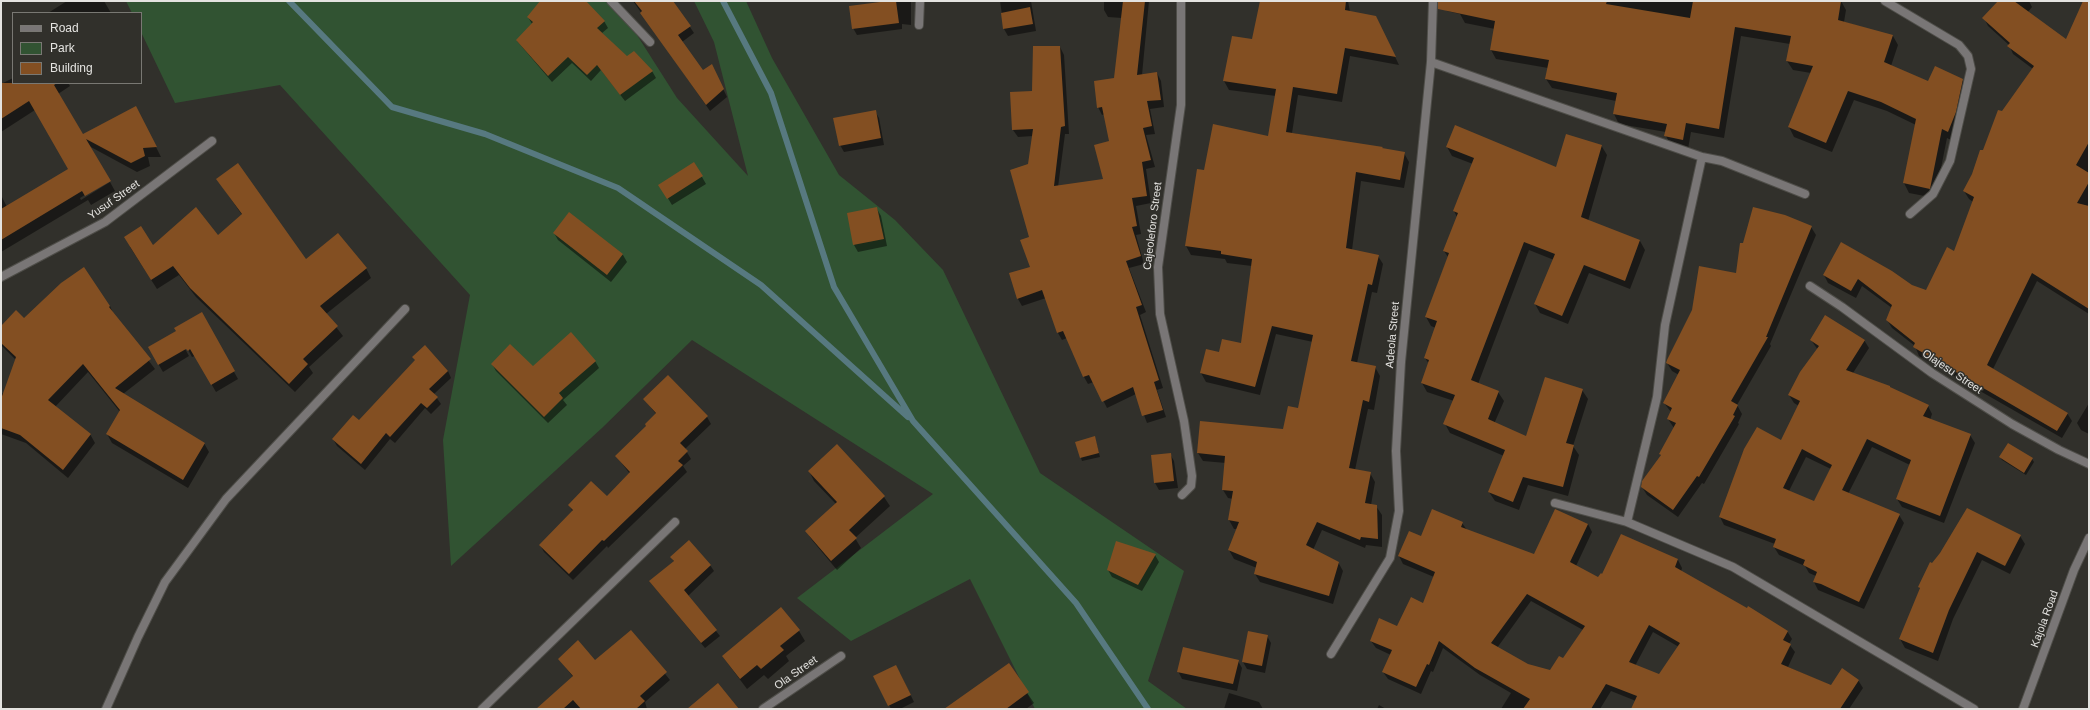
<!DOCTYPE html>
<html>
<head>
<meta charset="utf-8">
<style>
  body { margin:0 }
  #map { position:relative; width:2090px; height:710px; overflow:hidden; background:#31302b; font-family:Arial,sans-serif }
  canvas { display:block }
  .frame { position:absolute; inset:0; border:2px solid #e4e3e0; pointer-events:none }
  .legend { position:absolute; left:12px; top:12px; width:130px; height:72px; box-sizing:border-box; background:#31302b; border:1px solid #797873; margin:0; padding:5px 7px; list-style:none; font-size:12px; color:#e4e3e0 }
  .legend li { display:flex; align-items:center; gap:8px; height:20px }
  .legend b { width:20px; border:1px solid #797873 }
</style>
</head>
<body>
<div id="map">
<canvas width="2090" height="710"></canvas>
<div class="frame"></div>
<ul class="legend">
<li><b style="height:5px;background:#797676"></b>Road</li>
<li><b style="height:11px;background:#315332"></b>Park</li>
<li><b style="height:11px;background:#834f22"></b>Building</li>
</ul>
</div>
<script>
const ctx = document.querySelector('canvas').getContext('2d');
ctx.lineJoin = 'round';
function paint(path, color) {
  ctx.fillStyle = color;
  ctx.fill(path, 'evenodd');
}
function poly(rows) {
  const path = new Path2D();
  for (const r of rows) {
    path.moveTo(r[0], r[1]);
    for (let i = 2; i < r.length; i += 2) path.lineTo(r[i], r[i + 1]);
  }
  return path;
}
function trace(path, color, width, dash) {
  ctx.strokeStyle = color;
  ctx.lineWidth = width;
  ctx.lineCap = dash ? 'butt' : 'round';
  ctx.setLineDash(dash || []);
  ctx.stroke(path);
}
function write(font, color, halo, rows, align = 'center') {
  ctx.font = font + ' Arial,sans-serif';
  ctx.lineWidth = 3;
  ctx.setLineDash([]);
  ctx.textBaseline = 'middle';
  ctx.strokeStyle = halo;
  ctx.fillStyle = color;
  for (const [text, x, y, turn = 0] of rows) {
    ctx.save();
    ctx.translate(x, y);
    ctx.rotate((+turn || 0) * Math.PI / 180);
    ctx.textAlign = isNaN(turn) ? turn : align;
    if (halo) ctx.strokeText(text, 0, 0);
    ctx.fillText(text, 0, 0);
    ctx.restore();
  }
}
const green = poly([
  [126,1,607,1,630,24,677,98,748,176,714,42,694,1,746,1,772,58,839,175,895,220,943,270,1040,473,1184,571,1148,681,1187,709,1035,709,970,579,851,641,797,598,933,494,692,340,602,428,451,566,443,440,470,295,280,85,175,103,141,32,141,13,132,13]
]);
const shadow = poly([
  [67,1,104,1,111,13,48,13],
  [542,1,575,1,604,21,608,28,602,33,627,57,652,71,656,78,625,101,601,70,591,81,572,63,552,82,517,41,532,24,528,17],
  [633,1,672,1,690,27,694,33,682,42,703,72,715,72,727,97,710,111],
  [890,1,911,1,911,25,902,24,902,29,857,35,853,28],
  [1000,1,1031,1,1036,31,1008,36,1004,29],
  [1104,1,1149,1,1142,75,1157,73,1161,81,1164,107,1150,109,1155,134,1146,135,1155,167,1146,169,1151,203,1136,206,1141,234,1136,235,1144,264,1129,268,1146,312,1140,315,1163,388,1157,390,1166,417,1147,423,1136,394,1107,408,1094,382,1088,384,1084,377,1067,338,1062,340,1058,333,1046,298,1022,306,1018,299,1031,267,1029,165,1033,136,1018,137,1013,130,1060,47,1064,55,1069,134,1065,134,1058,187,1104,180,1110,142,1105,114,1102,115,1098,107,1115,79,1122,18,1108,17,1104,10],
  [1261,1,1348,1,1350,12,1376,17,1399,65,1350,56,1342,102,1298,95,1292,133,1382,148,1383,150,1404,153,1409,162,1404,188,1361,181,1352,250,1378,256,1383,264,1377,293,1372,292,1357,363,1375,367,1380,376,1374,410,1368,409,1355,470,1370,473,1375,482,1371,505,1376,506,1382,515,1382,547,1366,545,1365,548,1322,530,1313,550,1338,562,1343,571,1333,604,1260,582,1255,574,1257,568,1234,559,1229,550,1237,529,1234,529,1229,520,1233,499,1228,498,1223,490,1226,463,1203,461,1198,453,1284,430,1299,409,1313,342,1276,334,1260,395,1206,382,1201,373,1219,353,1242,345,1252,266,1227,263,1225,259,1191,255,1186,246,1205,171,1269,137,1276,96,1229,90,1224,81,1233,38,1253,40],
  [1441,1,1841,1,1846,10,1844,22,1893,36,1898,45,1891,66,1929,82,1962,80,1968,89,1953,141,1947,138,1935,198,1909,193,1904,183,1916,125,1887,111,1854,100,1832,152,1794,137,1789,127,1811,73,1793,70,1787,61,1790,44,1741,36,1724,138,1691,132,1688,149,1671,146,1666,136,1666,132,1619,124,1614,114,1616,101,1552,88,1546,79,1548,68,1496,59,1491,50,1495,29,1465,23,1460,14,1447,11],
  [1999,1,2029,1,2032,7,2028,12,2066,41,2084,1,2089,1,2089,314,2037,281,1993,369,2067,413,2072,421,2062,438,1919,356,1915,346,1892,328,1887,320,1892,308,1862,286,1856,298,1828,283,1824,275,1842,243,1911,286,1926,292,1955,252,1973,202,1969,199,1964,191,2003,113,2033,69,2013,54,2009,45,1988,26,1984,18],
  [13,78,13,83,68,83,70,86,58,94,83,135,141,117,161,157,148,157,150,166,137,172,89,146,109,180,80,198,81,200,110,182,115,191,91,205,88,200,1,252,1,195,7,207,70,169,35,110,1,132,1,84],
  [875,111,879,118,884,145,844,152,840,145],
  [1601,145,1607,155,1588,221,1640,241,1645,250,1630,289,1589,273,1568,324,1540,313,1535,304,1554,260,1529,250,1478,384,1498,392,1504,401,1494,424,1527,438,1582,390,1588,399,1573,446,1579,455,1568,496,1528,485,1519,510,1495,501,1489,492,1504,456,1450,433,1445,424,1454,401,1427,392,1422,383,1429,364,1425,358,1436,328,1431,326,1426,317,1448,257,1444,251,1457,217,1454,211,1473,164,1452,156,1447,147,1557,168],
  [694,163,706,184,672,205,660,185],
  [217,179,306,261,366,268,371,278,326,314,343,336,309,367,313,373,295,392,196,297,179,275,157,289,130,247,152,247,218,236,242,215],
  [877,209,881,216,887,246,858,252,854,245],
  [569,213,623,255,627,262,611,282,558,240,554,233],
  [1811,227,1816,235,1770,344,1771,346,1737,405,1742,414,1738,423,1739,424,1704,484,1702,483,1678,517,1647,495,1642,487,1661,456,1660,454,1674,428,1668,419,1671,412,1664,403,1679,375,1672,371,1667,363,1737,274],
  [110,306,114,315,155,369,123,394,204,443,209,452,188,488,112,443,107,434,120,412,88,372,55,407,90,434,95,443,68,478,26,443,1,434,1,393,4,394,16,360,1,345,1,327,24,319],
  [201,313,238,379,216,392,195,356,192,357,186,346,184,347,189,356,163,372,149,348,177,331],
  [1811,340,1864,340,1869,348,1853,373,1928,406,1932,414,1930,420,1970,435,1975,443,1944,523,1902,507,1897,499,1910,465,1872,447,1848,494,1899,515,1904,523,1864,609,1818,590,1814,582,1816,576,1809,573,1805,566,1779,555,1774,547,1775,544,1724,525,1720,517,1744,450,1782,441,1799,406,1794,403,1789,395,1818,350],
  [1806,457,1831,469,1814,502,1789,491],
  [413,357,448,371,451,378,434,394,441,404,431,414,425,408,395,443,390,439,365,470,337,446,333,439,359,422,416,361],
  [595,361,599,368,563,400,567,405,548,423,496,371,492,364,533,368],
  [644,399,707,417,711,424,685,449,691,459,683,466,687,472,608,548,607,546,573,580,544,552,540,545,573,512,569,505,607,498,630,474,616,456,647,426,656,414],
  [2089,403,2089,434,2081,430,2077,423],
  [1095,438,1100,457,1082,461,1076,443],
  [837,446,884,497,890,506,855,538,861,548,837,570,812,540,806,531,836,504,814,481,809,471],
  [1170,454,1174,461,1178,488,1159,490,1155,483,1152,456],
  [2000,457,2032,459,2034,462,2026,475,2002,460],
  [1462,523,1467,530,1534,556,1588,524,1592,532,1576,566,1599,579,1603,575,1622,535,1678,560,1682,568,1681,572,1787,631,1792,639,1789,644,1795,652,1788,667,1832,686,1858,680,1863,688,1849,709,1632,709,1636,701,1611,691,1600,709,1501,709,1511,693,1480,675,1443,648,1433,672,1431,671,1421,694,1388,679,1383,672,1391,655,1376,648,1371,641,1397,627,1423,605,1434,577,1403,564,1399,556,1409,532,1422,538],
  [1531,601,1583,630,1563,660,1550,672,1527,665,1497,648],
  [1653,632,1679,647,1659,675,1635,666],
  [2020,536,2025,544,2010,574,1982,560,1953,619,1938,661,1905,648,1900,639,1920,589,1919,587,1933,564],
  [1155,555,1159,562,1142,591,1112,577,1108,570],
  [672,558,710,565,714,571,688,596,720,636,705,648,650,582,674,562],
  [799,631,805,641,786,656,789,661,768,679,764,675,747,689,723,657],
  [631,632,670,680,645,702,647,709,537,709,573,677,559,659,595,661],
  [1267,636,1271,643,1265,673,1247,669,1243,662],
  [1238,661,1242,668,1237,691,1182,679,1178,671],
  [1008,665,1034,703,1026,709,946,709],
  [900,673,914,702,900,709,891,709,875,677],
  [1229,693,1259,702,1263,709,1224,709],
  [1379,705,1386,709,1377,709]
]);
const stream = poly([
  [289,1,392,107,485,134,618,188,761,285,908,417],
  [723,1,771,93,834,287,913,421,1076,603,1148,709]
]);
const building = poly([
  [540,1,586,1,605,21,597,28,627,56,634,51,653,71,620,95,597,65,587,75,568,57,548,76,516,40,533,22,527,17],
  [634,1,673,1,691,26,678,35,703,70,712,64,724,89,706,105,640,13,642,11],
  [888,1,896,1,899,23,852,29,849,6],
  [1123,1,1145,1,1137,75,1157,72,1161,100,1147,101,1152,126,1143,128,1151,160,1142,162,1147,196,1132,198,1137,226,1132,227,1141,256,1126,261,1142,305,1136,307,1159,380,1154,382,1163,410,1142,416,1133,387,1102,402,1089,375,1083,377,1063,331,1057,333,1042,290,1017,299,1009,273,1030,267,1020,240,1029,237,1010,170,1028,164,1033,129,1012,130,1010,92,1032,91,1033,46,1060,46,1065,126,1061,127,1054,186,1103,179,1094,145,1109,141,1102,107,1097,108,1094,81,1114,78],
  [1260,1,1346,1,1345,10,1376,16,1396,57,1345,48,1337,94,1293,87,1286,132,1383,147,1382,148,1405,152,1400,180,1356,172,1346,248,1379,255,1372,285,1368,284,1351,361,1376,366,1369,402,1363,400,1349,468,1371,472,1365,503,1377,505,1378,539,1361,537,1360,540,1317,522,1306,545,1339,562,1329,596,1254,574,1257,562,1228,550,1239,522,1228,520,1233,491,1222,490,1225,456,1197,453,1200,421,1283,429,1288,406,1298,408,1313,335,1272,326,1255,387,1200,373,1206,349,1219,352,1222,339,1241,343,1252,259,1221,254,1221,251,1185,246,1197,169,1204,170,1213,124,1268,136,1276,89,1223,81,1232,36,1252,39],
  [1438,1,1607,1,1606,4,1690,18,1693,1,1841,1,1838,20,1893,35,1884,62,1928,81,1935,66,1963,79,1956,112,1948,132,1942,129,1930,189,1903,183,1916,119,1881,102,1848,91,1826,143,1788,127,1813,66,1786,61,1791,36,1735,27,1719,129,1686,123,1683,140,1664,136,1667,124,1613,114,1617,93,1545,79,1549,60,1490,50,1495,21,1438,9],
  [1998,1,2014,1,2066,39,2083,1,2089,1,2089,142,2076,165,2089,173,2089,182,2077,203,2089,206,2089,309,2032,273,1987,365,2068,413,2057,431,1913,347,1915,343,1886,320,1892,305,1858,279,1851,291,1823,275,1841,242,1892,271,1912,285,1926,290,1947,247,1954,251,1974,197,1963,191,1972,174,1980,150,1983,150,1998,110,2002,111,2034,66,2007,46,2010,43,1982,18],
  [1030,7,1033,24,1003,29,1001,13],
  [1,83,57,83,54,85,83,134,136,106,157,147,143,148,145,156,131,163,86,139,111,181,85,196,82,191,1,240,1,209,68,169,29,101,1,119],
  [876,110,881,138,839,146,833,118],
  [1455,125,1556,167,1566,134,1602,145,1581,217,1640,240,1625,281,1584,265,1562,316,1534,304,1555,254,1524,242,1471,380,1499,391,1488,419,1526,436,1545,377,1583,389,1566,443,1574,445,1563,487,1523,477,1513,502,1488,492,1505,450,1443,424,1455,395,1421,383,1429,360,1424,358,1437,321,1425,317,1449,253,1443,251,1458,213,1453,211,1474,158,1446,147],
  [694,162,703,176,667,199,658,185],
  [238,163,306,259,338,233,367,268,320,306,338,326,303,359,308,364,289,384,190,288,173,266,151,280,124,237,141,226,153,245,196,207,218,235,242,214,216,179],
  [877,207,884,239,853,245,847,213],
  [1753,207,1785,215,1812,226,1766,337,1768,337,1731,401,1738,405,1733,415,1735,416,1699,477,1697,476,1673,510,1641,487,1642,481,1661,455,1659,454,1676,423,1667,419,1672,408,1663,403,1680,370,1666,363,1667,360,1692,310,1699,266,1736,273,1740,243,1743,243],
  [569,212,623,254,607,275,553,233],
  [84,267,110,306,109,307,151,359,115,388,205,443,183,480,106,434,120,410,83,364,48,400,91,434,63,470,20,435,1,428,1,399,16,357,1,343,1,326,16,310,24,318,61,283],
  [202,312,235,371,211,385,190,349,188,351,186,349,158,365,148,347,176,331,174,328],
  [1825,315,1865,340,1846,370,1890,386,1890,387,1929,405,1923,416,1971,434,1940,516,1896,499,1911,460,1867,439,1842,490,1900,514,1859,602,1821,584,1813,582,1817,572,1803,565,1805,560,1773,547,1776,539,1719,517,1744,449,1757,427,1781,440,1800,401,1788,395,1800,372,1819,346,1810,340],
  [1802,449,1832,465,1814,501,1783,488],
  [571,332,596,361,559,393,563,398,544,417,491,364,510,344,533,366],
  [425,345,448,371,429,389,438,397,427,408,421,403,390,437,386,433,361,464,332,439,353,415,359,420,415,360,412,357],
  [668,375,708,416,680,443,688,451,678,461,683,465,604,541,602,540,569,574,539,545,573,510,568,505,591,481,607,496,630,472,615,456,646,426,645,424,656,413,643,399],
  [1095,436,1099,453,1080,458,1075,442],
  [2008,443,2033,458,2024,473,1999,457],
  [837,444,885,496,849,530,857,538,831,561,805,531,837,502,808,471],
  [1171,453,1174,481,1154,483,1151,455],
  [1967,508,2021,535,2005,566,1977,552,1949,610,1933,653,1899,639,1920,588,1918,587,1930,562,1932,563,1940,553],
  [1432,509,1463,522,1461,527,1534,554,1555,509,1588,524,1570,562,1598,577,1601,573,1602,574,1621,534,1678,559,1675,567,1747,608,1748,606,1788,631,1783,640,1791,644,1781,664,1831,685,1842,668,1859,680,1840,709,1631,709,1637,696,1606,684,1591,709,1523,709,1530,699,1475,668,1439,641,1429,665,1427,664,1416,687,1382,672,1392,650,1370,641,1379,618,1397,626,1411,597,1423,603,1435,572,1398,556,1409,531,1421,536],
  [1527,594,1585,626,1563,658,1559,656,1550,670,1528,664,1491,643],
  [1649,625,1680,643,1659,674,1629,662],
  [689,540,711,565,684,590,717,630,701,643,649,581,674,561,670,557],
  [1116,541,1156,554,1138,585,1107,570],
  [781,607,800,630,780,646,784,650,761,669,757,665,740,679,722,656],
  [631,630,667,672,640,696,645,701,636,709,581,709,573,700,563,709,536,709,573,676,558,659,578,640,595,660],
  [1248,631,1268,635,1262,666,1242,662],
  [1183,647,1239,660,1233,684,1177,672],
  [1009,663,1029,692,1006,709,944,709],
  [896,665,911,695,888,706,873,676],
  [718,683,739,709,687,709]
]);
const minor = poly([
  [611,1,650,42],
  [1181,1,1181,105,1158,267,1160,314,1184,421,1192,476,1191,486,1182,495],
  [1885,1,1959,45,1968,56,1971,69,1950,161,1933,194,1910,214],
  [919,25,920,1],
  [1431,62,1702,157,1722,161,1805,194],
  [1,277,105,222,212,141],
  [1810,286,1842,307,1932,373,2012,424,2059,450,2089,464],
  [1555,503,1627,522,1733,567,1974,709],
  [1627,522,1657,397,1665,325,1702,157],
  [1331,654,1390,558,1399,511,1396,451,1401,362,1431,62,1433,1],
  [106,709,138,637,165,582,226,499,405,309],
  [482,709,675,522],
  [763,709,841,656],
  [2023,709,2074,570,2089,538]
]);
const streetNames = [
  ["Yusuf Street",114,200,-35],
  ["Cajeoleforo Street",1153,226,-83],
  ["Adeola Street",1393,335,-85],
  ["Olajesu Street",1952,372,34],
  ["Kajola Road",2045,619,-70],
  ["Ola Street",796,673,-35]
];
paint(green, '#315332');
paint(shadow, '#0007');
trace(stream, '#577980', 6);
paint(building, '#834f22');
trace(minor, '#4e4d48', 10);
trace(minor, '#797676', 8);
write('11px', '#e4e3e0', '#31302b', streetNames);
</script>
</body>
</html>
